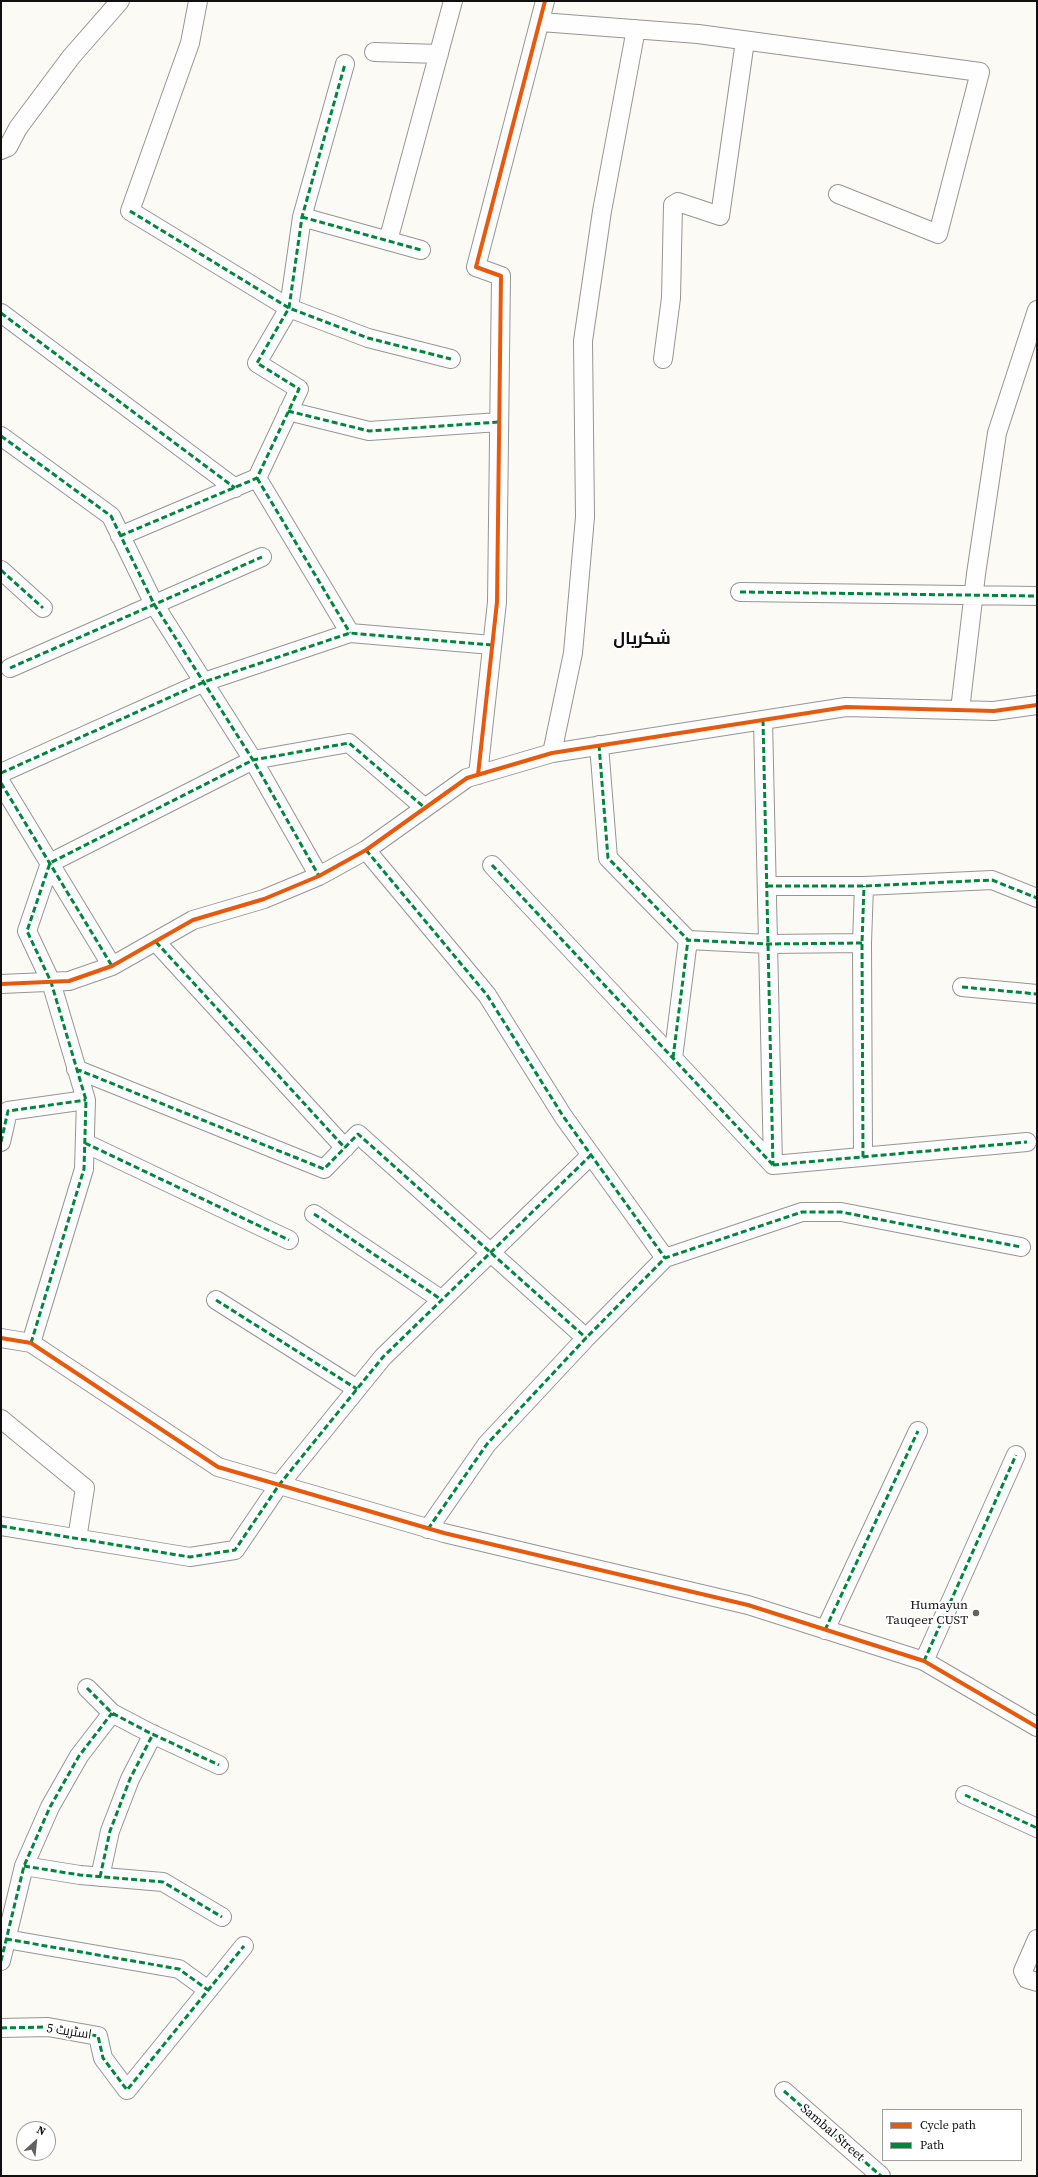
<!DOCTYPE html>
<html>
<head>
<meta charset="utf-8">
<style>
  body { margin:0 }
  #map { position:relative; width:1038px; height:2177px; overflow:hidden; background:#fcfaf5; font-family:"Source Serif 4",serif }
  canvas { display:block }
  .frame { position:absolute; inset:0; border:2px solid #101010; pointer-events:none }
  .legend { position:absolute; left:882px; top:2109px; width:140px; height:52px; box-sizing:border-box; background:#fff; border:1px solid #9f9f9f; margin:0; padding:5px 7px; list-style:none; font-size:12px; color:#101010 }
  .legend li { display:flex; align-items:center; gap:8px; height:20px }
  .legend b { width:20px; border:1px solid #9f9f9f }
  .north { position:absolute; left:16px; top:2121px; width:40px; height:40px; box-sizing:border-box; background:#fff; border:1px solid #9f9f9f; border-radius:50%; rotate:27deg; font-size:11px; font-weight:700; line-height:16px; text-align:center; color:#101010 }
  .north::after { content:''; display:block; margin:auto; width:14px; height:18px; background:#636260; clip-path:polygon(50% 0,100% 100%,50% 72%,0 100%) }
</style>
</head>
<body>
<div id="map">
<canvas width="1038" height="2177"></canvas>
<div class="frame"></div>
<ul class="legend">
<li><b style="height:5px;background:#e8590c"></b>Cycle path</li>
<li><b style="height:5px;background:#00873e"></b>Path</li>
</ul>
<div class="north">N</div>
</div>
<script>
const ctx = document.querySelector('canvas').getContext('2d');
ctx.lineJoin = 'round';
function poly(rows) {
  const path = new Path2D();
  for (const r of rows) {
    path.moveTo(r[0], r[1]);
    for (let i = 2; i < r.length; i += 2) path.lineTo(r[i], r[i + 1]);
  }
  return path;
}
function trace(path, color, width, dash) {
  ctx.strokeStyle = color;
  ctx.lineWidth = width;
  ctx.lineCap = dash ? 'butt' : 'round';
  ctx.setLineDash(dash || []);
  ctx.stroke(path);
}
function write(font, color, halo, rows, align = 'center') {
  ctx.font = font + ' "Source Serif 4",Cairo,serif';
  ctx.lineWidth = 4;
  ctx.setLineDash([]);
  ctx.textBaseline = 'middle';
  ctx.strokeStyle = halo;
  ctx.fillStyle = color;
  for (const [text, x, y, turn = 0] of rows) {
    ctx.save();
    ctx.translate(x, y);
    ctx.rotate((+turn || 0) * Math.PI / 180);
    ctx.textAlign = isNaN(turn) ? turn : align;
    if (halo) ctx.strokeText(text, 0, 0);
    ctx.fillText(text, 0, 0);
    ctx.restore();
  }
}
const minor = poly([
  [198,1,190,43,130,211,289,308,368,338,451,359],
  [541,22,698,34,980,72,938,234,838,194],
  [374,52,439,54],
  [1,150,8,147,18,128,71,57,120,1],
  [302,217,421,250],
  [388,241,453,1],
  [1,313,235,488],
  [663,359,671,298,673,205,678,202,720,216,745,41],
  [288,411,369,431,499,422],
  [1,436,111,516,154,604,253,760,319,876],
  [257,478,350,633],
  [120,536,257,478,299,389,257,363,289,308,302,217,345,64],
  [1,570,43,608],
  [740,592,1037,596],
  [10,668,262,557],
  [960,710,976,574,997,433,1037,310],
  [763,720,773,1165],
  [599,745,608,858,688,940,768,944,862,943],
  [552,753,573,653,585,517,583,341,602,211,636,29],
  [1,773,204,682,350,633,492,645],
  [478,775,497,602,501,276,476,267,545,1],
  [1,783,112,966],
  [366,850,487,995,563,1116,665,1258],
  [492,865,773,1165],
  [767,886,864,886,992,880,1037,898],
  [156,942,345,1148],
  [1,984,69,981,112,966,193,920,264,899,319,876,366,850,467,778,552,753,846,707,994,711,1037,705],
  [962,987,1037,994],
  [673,1058,688,940],
  [76,1069,324,1169,358,1134,586,1338],
  [1,1142,8,1111,86,1100],
  [85,1143,289,1240],
  [863,1157,862,943,864,886],
  [773,1165,1027,1142],
  [314,1214,442,1300],
  [216,1300,357,1389],
  [1,1338,31,1343,218,1467,444,1533,748,1605,924,1661,1037,1727],
  [31,1343,84,1169,86,1100,51,982,27,931,50,863,253,760,349,743,425,808],
  [1,1419,85,1488,77,1539],
  [1,1526,190,1557,235,1550,279,1485,383,1357,591,1155],
  [428,1529,487,1444,586,1338,665,1258,802,1212,841,1212,1021,1247],
  [825,1630,918,1431],
  [924,1661,1016,1455],
  [87,1688,112,1713,150,1733,219,1765],
  [965,1795,1037,1828],
  [24,1866,80,1875,163,1882,222,1917],
  [100,1877,110,1831,130,1779,153,1734],
  [6,1939,179,1969,208,1990],
  [1037,1939,1023,1971,1027,1979,1037,1982],
  [1,1961,24,1866,50,1807,79,1756,112,1713],
  [1,2028,48,2027,98,2036,103,2058,127,2090,244,1946],
  [784,2091,881,2176]
]);
const quiet = poly([
  [130,211,289,308,368,338,451,359],
  [302,217,421,250],
  [1,313,235,488],
  [288,411,369,431,499,422],
  [1,436,111,516,154,604,253,760,319,876],
  [257,478,350,633],
  [120,536,257,478,299,389,257,363,289,308,302,217,345,64],
  [1,570,43,608],
  [740,592,1037,596],
  [10,668,262,557],
  [763,720,773,1165],
  [599,745,608,858,688,940,768,944,862,943],
  [1,773,204,682,350,633,492,645],
  [1,783,112,966],
  [366,850,487,995,563,1116,665,1258],
  [492,865,773,1165],
  [767,886,864,886,992,880,1037,898],
  [156,942,345,1148],
  [962,987,1037,994],
  [673,1058,688,940],
  [76,1069,324,1169,358,1134,586,1338],
  [1,1142,8,1111,86,1100],
  [85,1143,289,1240],
  [863,1157,862,943,864,886],
  [773,1165,1027,1142],
  [314,1214,442,1300],
  [216,1300,357,1389],
  [31,1343,84,1169,86,1100,51,982,27,931,50,863,253,760,349,743,425,808],
  [1,1526,190,1557,235,1550,279,1485,383,1357,591,1155],
  [428,1529,487,1444,586,1338,665,1258,802,1212,841,1212,1021,1247],
  [825,1630,918,1431],
  [924,1661,1016,1455],
  [87,1688,112,1713,150,1733,219,1765],
  [965,1795,1037,1828],
  [24,1866,80,1875,163,1882,222,1917],
  [100,1877,110,1831,130,1779,153,1734],
  [6,1939,179,1969,208,1990],
  [1,1961,24,1866,50,1807,79,1756,112,1713],
  [1,2028,48,2027,98,2036,103,2058,127,2090,244,1946],
  [784,2091,881,2176]
]);
const cycleway = poly([
  [478,775,497,602,501,276,476,267,545,1],
  [1,984,69,981,112,966,193,920,264,899,319,876,366,850,467,778,552,753,846,707,994,711,1037,705],
  [1,1338,31,1343,218,1467,444,1533,748,1605,924,1661,1037,1727]
]);
const markers = [
  [976,1613,4,"#636260"]
];
const poiNames = [
  ["Humayun",968,1606],
  ["Tauqeer CUST",968,1621]
];
const streetNames = [
  ["اسٹریٹ 5",69,2032,9],
  ["Sambal Street",832,2133,41]
];
const districtNames = [
  ["شکریال",642,640]
];
trace(minor, '#969593', 20);
trace(minor, '#fffefe', 18);
trace(quiet, '#00873e', 3, [6, 3]);
trace(cycleway, '#e8590c', 4);
for (const [x, y, r, color] of markers) {
  const dot = new Path2D();
  dot.arc(x, y, r, 0, 2 * Math.PI);
  ctx.fillStyle = color;
  ctx.fill(dot);
  trace(dot, '#fff', 1.5);
}
write('13px', '#101010', '#fff', poiNames, 'right');
write('13px', '#101010', '#fff', streetNames);
write('bold 17px', '#101010', '#fff', districtNames);
</script>
</body>
</html>
